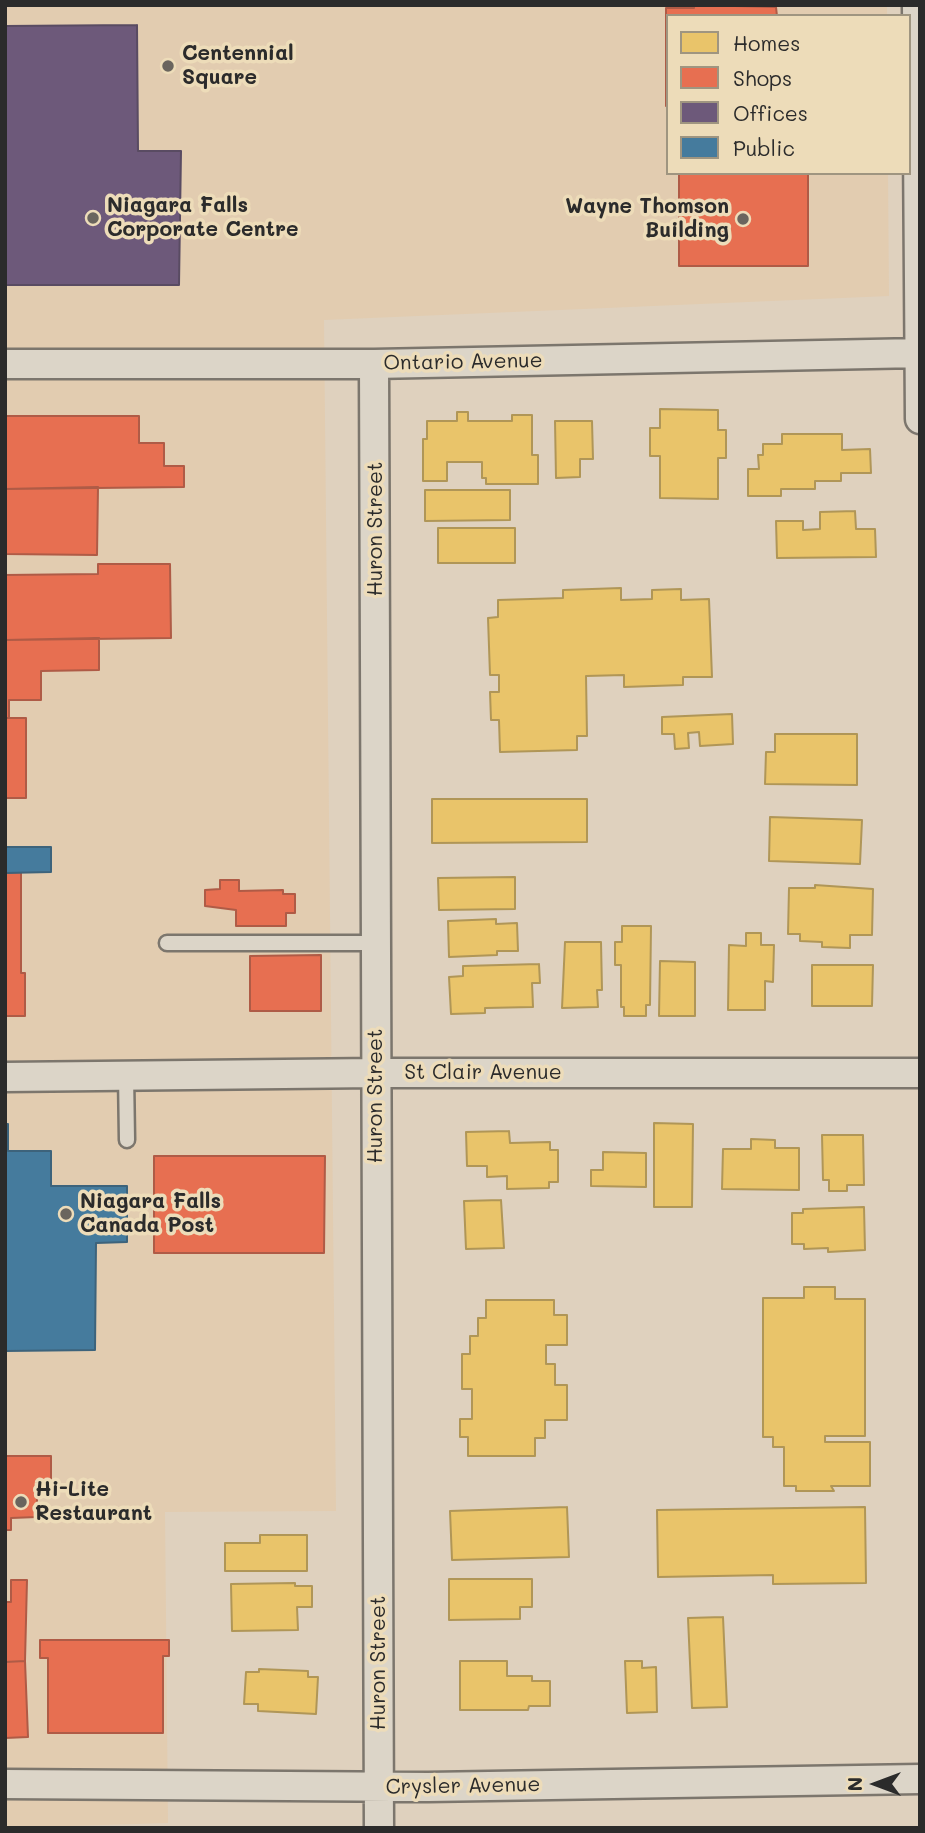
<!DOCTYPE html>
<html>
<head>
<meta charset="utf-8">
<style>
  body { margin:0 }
  #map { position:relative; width:925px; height:1833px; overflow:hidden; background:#dfd1be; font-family:Mali,sans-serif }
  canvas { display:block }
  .frame { position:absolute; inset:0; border:7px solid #2b2b2b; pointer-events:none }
  .legend { position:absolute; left:666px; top:14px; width:245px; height:161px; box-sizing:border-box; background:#eddcb9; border:2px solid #9f9580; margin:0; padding:9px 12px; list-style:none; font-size:21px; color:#2b2b2b }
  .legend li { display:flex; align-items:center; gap:14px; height:35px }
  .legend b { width:35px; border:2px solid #9f9580 }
  .north { position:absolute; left:841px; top:1749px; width:70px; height:70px; -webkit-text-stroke:5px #eddcb9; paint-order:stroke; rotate:270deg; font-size:19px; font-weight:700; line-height:28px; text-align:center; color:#2b2b2b }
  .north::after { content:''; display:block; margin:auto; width:24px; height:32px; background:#2b2b2b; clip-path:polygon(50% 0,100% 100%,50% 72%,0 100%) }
</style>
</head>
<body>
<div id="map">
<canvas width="925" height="1833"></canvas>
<div class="frame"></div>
<ul class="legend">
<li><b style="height:19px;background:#e9c46a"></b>Homes</li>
<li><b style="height:19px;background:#e76f51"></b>Shops</li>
<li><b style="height:19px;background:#6d597a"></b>Offices</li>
<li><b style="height:19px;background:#457b9d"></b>Public</li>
</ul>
<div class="north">N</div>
</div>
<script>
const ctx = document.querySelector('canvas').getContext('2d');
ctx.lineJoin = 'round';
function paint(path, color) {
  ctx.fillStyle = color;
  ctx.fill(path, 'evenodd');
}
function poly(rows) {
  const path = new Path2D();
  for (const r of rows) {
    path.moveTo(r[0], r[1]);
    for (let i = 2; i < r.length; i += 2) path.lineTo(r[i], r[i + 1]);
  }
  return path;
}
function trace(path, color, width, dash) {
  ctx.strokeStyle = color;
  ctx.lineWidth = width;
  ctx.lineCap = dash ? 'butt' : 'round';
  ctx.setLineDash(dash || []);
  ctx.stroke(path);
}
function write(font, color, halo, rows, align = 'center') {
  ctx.font = font + ' Mali,sans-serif';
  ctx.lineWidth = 7;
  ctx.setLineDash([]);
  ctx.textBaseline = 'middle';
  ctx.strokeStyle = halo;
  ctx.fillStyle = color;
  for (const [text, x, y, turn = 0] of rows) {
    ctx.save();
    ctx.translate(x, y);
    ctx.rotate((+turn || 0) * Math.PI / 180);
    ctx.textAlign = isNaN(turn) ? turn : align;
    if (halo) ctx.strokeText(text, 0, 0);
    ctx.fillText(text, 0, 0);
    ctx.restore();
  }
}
const built = poly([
  [5,5,887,5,887,16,668,16,668,173,888,173,889,296,324,320,336,1511,165,1512,168,1823,5,1828]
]);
const homes = poly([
  [660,409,718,410,718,430,726,430,726,458,718,458,718,499,660,498,660,456,650,456,650,428,660,428,660,409],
  [457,412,468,412,468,421,512,421,512,415,532,415,532,455,538,455,538,484,486,484,486,478,482,478,482,462,447,462,447,481,423,481,423,439,427,439,427,421,457,421,457,412],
  [555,421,592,421,593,459,580,459,580,477,556,478,555,421],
  [782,434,842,434,842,450,870,449,871,473,841,473,841,481,815,481,815,489,781,489,781,496,748,496,748,469,759,469,758,455,763,455,763,444,782,444,782,434],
  [425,490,510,490,510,520,425,521,425,490],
  [855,511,856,529,875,529,876,557,777,558,776,521,803,521,803,530,820,529,820,512,855,511],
  [438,528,515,528,515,563,438,563,438,528],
  [621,588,621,600,652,599,652,590,681,589,681,600,709,599,712,677,683,677,683,685,624,687,624,675,586,676,587,736,577,736,577,750,500,752,499,720,491,720,490,692,499,692,499,675,490,675,488,618,498,617,498,600,563,598,563,590,621,588],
  [732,714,733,744,700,746,699,732,688,733,689,748,675,749,674,734,662,734,662,717,732,714],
  [775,734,857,734,857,785,765,784,766,752,775,752,775,734],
  [432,799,587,799,587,842,432,843,432,799],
  [770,817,862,820,860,864,769,861,770,817],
  [515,877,515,909,439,910,438,878,515,877],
  [815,885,873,889,872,935,850,935,850,948,822,947,822,942,800,941,800,934,788,934,789,888,815,888,815,885],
  [496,919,496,924,517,923,518,951,497,951,497,955,449,957,448,921,496,919],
  [622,926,651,926,650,1005,646,1005,646,1016,624,1016,624,1007,621,1007,621,965,615,965,615,942,622,942,622,926],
  [746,933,761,933,761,945,774,945,773,982,765,981,765,1010,728,1010,729,945,746,946,746,933],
  [565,942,601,942,602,990,597,990,598,1007,562,1008,565,942],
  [660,961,695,962,695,1016,659,1016,660,961],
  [539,964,540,983,532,983,533,1007,485,1008,485,1013,451,1014,449,977,463,976,463,966,539,964],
  [812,965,873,965,872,1006,812,1006,812,965],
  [654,1123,693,1124,692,1207,654,1207,654,1123],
  [509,1131,510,1143,550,1142,550,1150,558,1150,558,1182,549,1182,549,1188,507,1189,507,1176,487,1177,487,1166,467,1166,466,1132,509,1131],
  [822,1135,863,1135,864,1185,847,1185,847,1191,829,1191,829,1180,823,1180,822,1135],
  [751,1139,775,1140,775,1148,799,1148,799,1190,722,1189,723,1149,751,1149,751,1139],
  [603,1152,646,1153,646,1187,591,1186,591,1170,603,1170,603,1152],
  [501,1200,504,1248,466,1249,464,1201,501,1200],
  [864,1207,865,1250,828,1252,828,1248,804,1249,804,1244,792,1244,792,1213,803,1213,803,1209,864,1207],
  [804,1287,835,1287,835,1299,865,1299,865,1436,825,1436,825,1442,870,1442,870,1486,831,1486,834,1491,796,1491,796,1486,784,1486,784,1447,773,1447,773,1437,763,1437,763,1298,804,1298,804,1287],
  [486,1300,554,1300,554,1315,567,1315,567,1345,546,1345,546,1364,555,1364,555,1385,567,1385,567,1420,545,1420,545,1438,535,1438,535,1456,468,1456,468,1437,460,1437,460,1419,472,1419,472,1389,462,1389,462,1354,470,1354,470,1336,478,1336,478,1318,486,1318,486,1300],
  [567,1507,569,1557,452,1560,450,1511,567,1507],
  [865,1507,866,1583,773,1584,773,1575,658,1577,657,1510,865,1507],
  [260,1535,307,1535,307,1571,225,1571,225,1543,260,1543,260,1535],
  [449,1579,532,1579,532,1607,520,1607,520,1619,449,1620,449,1579],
  [295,1583,295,1586,312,1586,312,1607,297,1607,298,1630,232,1631,231,1584,295,1583],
  [723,1617,727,1707,692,1708,688,1618,723,1617],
  [460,1661,507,1661,507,1676,532,1676,532,1681,550,1681,550,1706,529,1706,528,1710,460,1710,460,1661],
  [625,1661,642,1661,642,1668,656,1667,657,1712,627,1713,625,1661],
  [259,1669,308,1671,308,1677,318,1677,316,1714,258,1711,258,1704,244,1704,246,1672,259,1672,259,1669]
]);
const shops = poly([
  [694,5,776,7,777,16,668,16,666,106,666,8,694,8,694,5],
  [679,173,808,173,808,266,679,266,679,173],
  [5,416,139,416,139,443,164,443,164,466,184,466,184,487,5,489,5,416],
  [98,487,97,555,5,554,5,489,98,487],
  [98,564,170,564,171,638,5,640,5,575,98,574,98,564],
  [99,638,99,670,41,671,41,700,9,700,9,718,5,718,5,640,99,638],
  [5,718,26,718,26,798,5,798,5,718],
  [21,872,21,973,25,973,25,1016,5,1016,5,873,21,872],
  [220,880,239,880,239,891,283,890,283,894,295,894,295,913,286,913,286,926,236,926,236,910,205,906,205,890,220,889,220,880],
  [321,955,321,1011,250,1011,250,956,321,955],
  [154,1156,325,1156,324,1253,154,1253,154,1156],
  [5,1456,51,1456,51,1488,37,1488,37,1517,11,1518,11,1530,5,1530,5,1456],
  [11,1580,27,1580,25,1661,5,1662,5,1602,11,1602,11,1580],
  [40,1640,169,1640,169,1656,163,1656,163,1733,48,1733,48,1658,40,1658,40,1640],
  [25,1661,28,1737,5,1738,5,1662,25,1661]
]);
const offices = poly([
  [137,25,138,151,181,151,179,285,5,285,5,26,137,25]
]);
const public = poly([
  [5,841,6,847,51,847,51,872,5,873,5,841],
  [5,1124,8,1124,8,1151,51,1151,51,1186,127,1186,127,1242,96,1243,95,1350,5,1351,5,1124]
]);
const lane = poly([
  [167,943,375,943],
  [126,1074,127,1140]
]);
const street = poly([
  [917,5,920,419],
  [5,364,374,364,920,353],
  [374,364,379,1828],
  [5,1077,376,1073,920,1073],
  [5,1784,428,1787,920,1779]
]);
const markers = [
  [168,66,7,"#6a655e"],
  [93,218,7,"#6a655e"],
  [743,219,7,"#6a655e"],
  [66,1214,7,"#6a655e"],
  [21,1502,7,"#6a655e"]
];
const poiNames = [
  ["Centennial",182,54],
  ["Square",182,78],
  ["Niagara Falls",107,206],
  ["Corporate Centre",107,230],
  ["Wayne Thomson",729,207,"right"],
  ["Building",729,231,"right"],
  ["Niagara Falls",80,1202],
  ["Canada Post",80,1226],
  ["Hi-Lite",35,1490],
  ["Restaurant",35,1514]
];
const streetNames = [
  ["Ontario Avenue",463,362,-1],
  ["Huron Street",376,529,-90],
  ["St Clair Avenue",483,1073],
  ["Huron Street",376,1096,-90],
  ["Huron Street",379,1663,-90],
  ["Crysler Avenue",463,1786,-1]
];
paint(built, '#e2ccb0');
paint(homes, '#e9c46a');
trace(homes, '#b09657', 2);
paint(shops, '#e76f51');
trace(shops, '#af5b46', 2);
paint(offices, '#6d597a');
trace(offices, '#594b62', 2);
paint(public, '#457b9d');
trace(public, '#3d637b', 2);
trace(lane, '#7c766d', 19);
trace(street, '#7c766d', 33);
trace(lane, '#dcd5c8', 14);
trace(street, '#dcd5c8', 28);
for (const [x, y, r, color] of markers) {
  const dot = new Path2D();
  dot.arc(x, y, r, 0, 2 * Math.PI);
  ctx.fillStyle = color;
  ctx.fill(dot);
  trace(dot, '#eddcb9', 2.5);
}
write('bold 21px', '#2b2b2b', '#eddcb9', poiNames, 'left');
write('21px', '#2b2b2b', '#eddcb9', streetNames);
</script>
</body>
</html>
